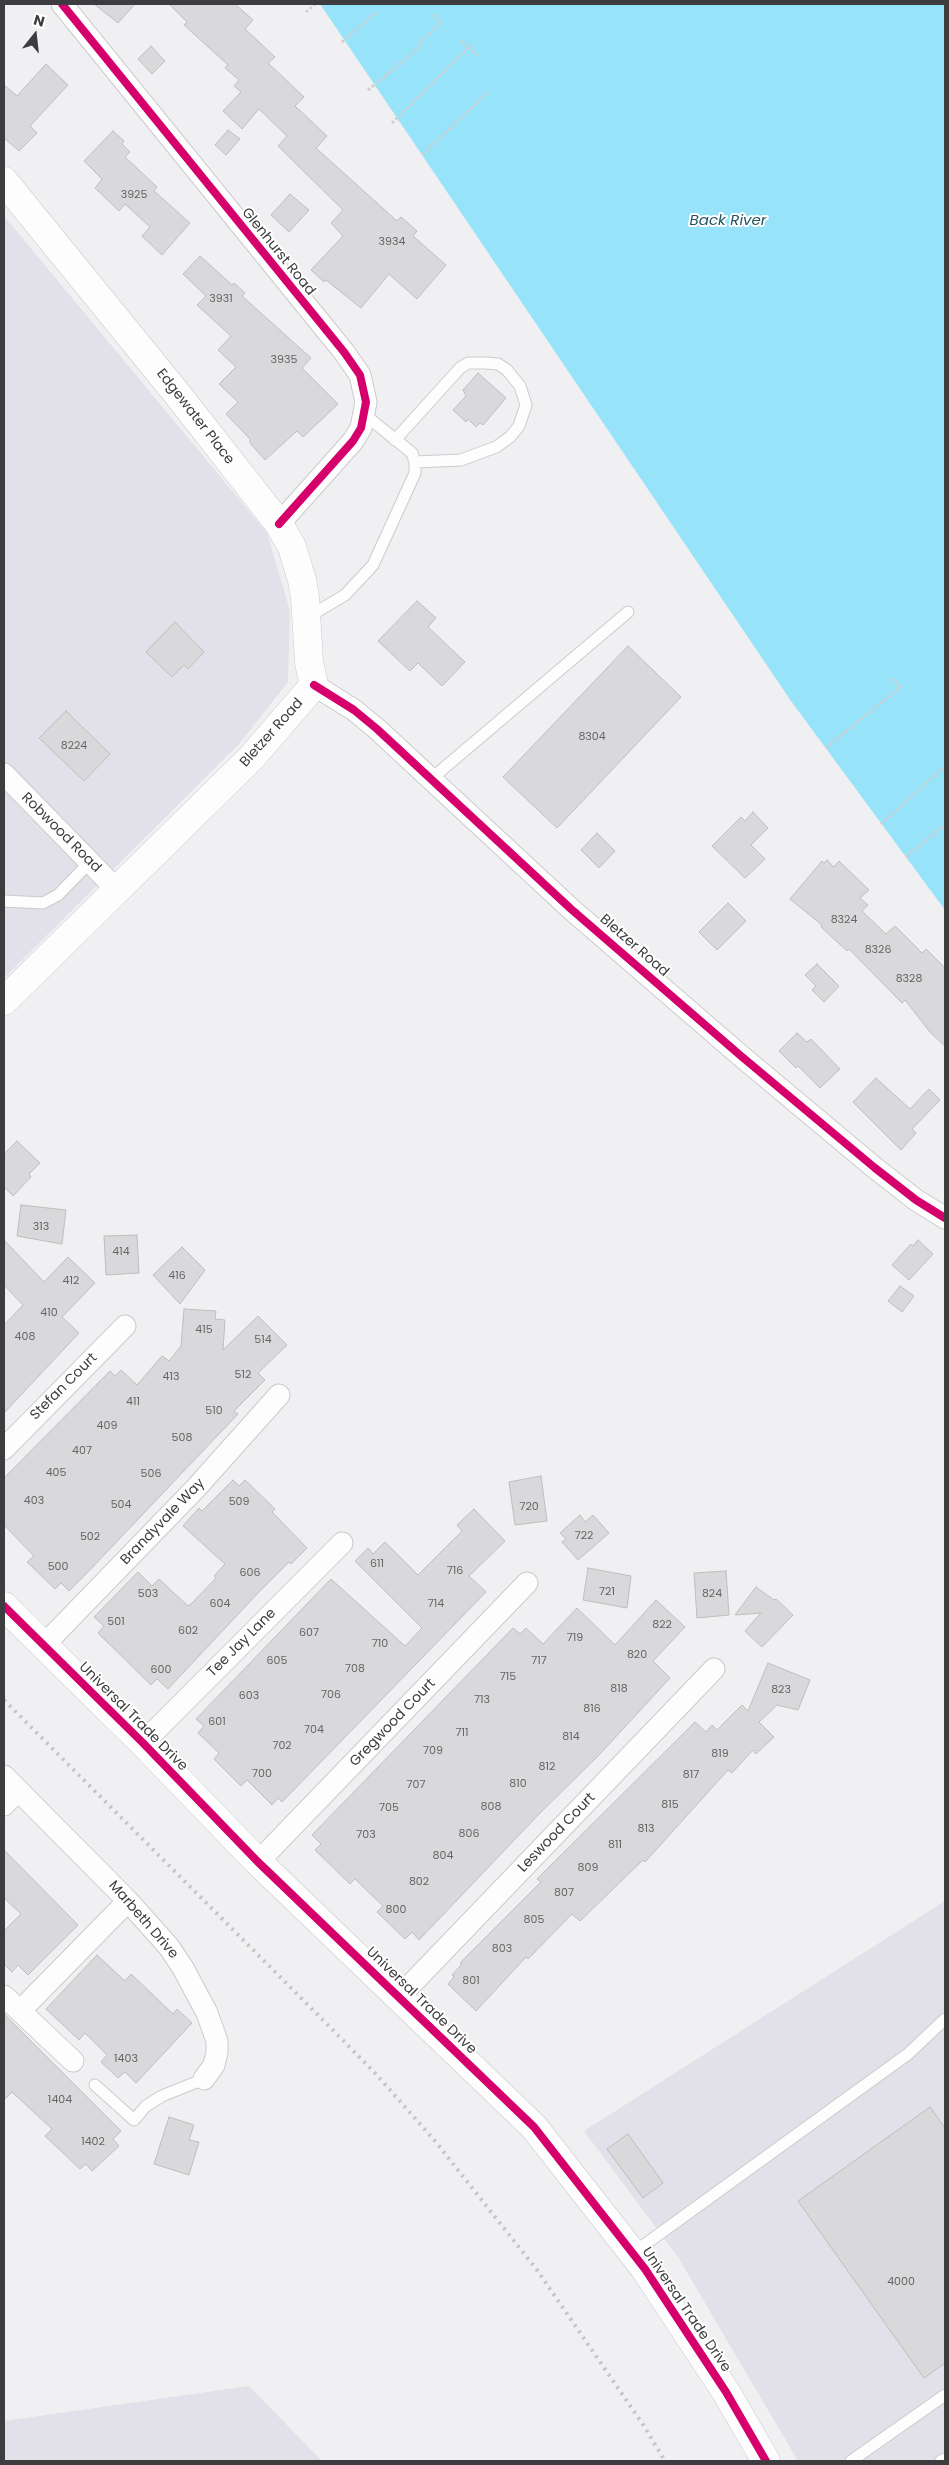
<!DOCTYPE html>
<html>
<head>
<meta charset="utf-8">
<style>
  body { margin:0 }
  #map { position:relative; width:949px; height:2465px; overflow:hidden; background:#f0eff2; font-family:Poppins,sans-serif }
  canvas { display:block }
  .frame { position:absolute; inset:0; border:5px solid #3d3c3e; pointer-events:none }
  .north { position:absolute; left:10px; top:10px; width:50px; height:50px; -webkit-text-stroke:4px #fff; paint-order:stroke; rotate:16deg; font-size:14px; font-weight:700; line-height:20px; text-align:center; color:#3d3c3e }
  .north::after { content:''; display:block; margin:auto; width:18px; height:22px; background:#3d3c3e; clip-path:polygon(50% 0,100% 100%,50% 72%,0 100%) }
</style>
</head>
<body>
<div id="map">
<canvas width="949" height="2465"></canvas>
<div class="frame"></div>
<div class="north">N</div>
</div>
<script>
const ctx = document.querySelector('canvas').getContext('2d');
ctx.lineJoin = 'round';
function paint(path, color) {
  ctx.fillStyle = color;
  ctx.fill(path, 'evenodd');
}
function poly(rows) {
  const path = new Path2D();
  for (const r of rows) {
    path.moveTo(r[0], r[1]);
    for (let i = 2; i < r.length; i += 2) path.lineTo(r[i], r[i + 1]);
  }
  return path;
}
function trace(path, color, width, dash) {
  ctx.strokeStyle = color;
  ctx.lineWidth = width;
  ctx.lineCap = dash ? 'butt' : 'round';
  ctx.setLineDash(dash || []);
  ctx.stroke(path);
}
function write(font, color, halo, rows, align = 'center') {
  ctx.font = font + ' Poppins,sans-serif';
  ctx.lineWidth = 4;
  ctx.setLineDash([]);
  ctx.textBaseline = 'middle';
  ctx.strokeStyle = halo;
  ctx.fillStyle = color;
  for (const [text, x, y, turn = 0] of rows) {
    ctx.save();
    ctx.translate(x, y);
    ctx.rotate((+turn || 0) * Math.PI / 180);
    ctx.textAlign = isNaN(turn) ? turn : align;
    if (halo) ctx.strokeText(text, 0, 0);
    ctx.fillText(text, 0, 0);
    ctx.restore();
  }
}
const built = poly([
  [4,216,267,533,290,611,288,682,239,744,4,978],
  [945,1901,945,2461,798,2461,678,2257,584,2131],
  [249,2386,322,2461,4,2461,4,2421]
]);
const water = poly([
  [320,4,945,4,945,910,791,701]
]);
const building = poly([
  [94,4,135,4,118,23,94,4],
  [169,4,235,4,253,20,245,29,275,57,268,63,304,97,295,106,327,136,316,148,397,221,401,217,417,231,413,236,446,265,417,299,389,274,361,308,326,280,324,282,311,270,343,236,331,223,343,210,278,146,287,136,259,109,242,129,223,111,241,92,234,86,239,80,225,68,228,65,184,25,187,22,169,4],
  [151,46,165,61,152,74,138,59,151,46],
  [46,64,68,85,30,126,37,133,19,151,4,138,4,85,17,96,46,64],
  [228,130,240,139,226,155,215,145,228,130],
  [113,131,124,141,122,144,130,152,125,157,157,187,154,191,190,223,162,255,142,236,150,227,125,204,119,211,95,188,102,179,84,161,113,131],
  [290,194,309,210,289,232,271,215,290,194],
  [200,256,232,285,234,283,245,293,242,296,311,358,302,368,338,404,303,437,297,431,265,460,250,443,250,439,226,414,238,402,219,384,236,367,218,350,231,336,197,305,206,296,183,274,200,256],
  [478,373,506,398,483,425,480,423,476,427,468,419,466,422,453,410,466,396,463,390,478,373],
  [417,601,436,618,428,627,465,662,442,686,418,663,410,671,378,641,417,601],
  [175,622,204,652,188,669,184,665,172,677,146,652,175,622],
  [628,646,681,697,557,828,503,777,628,646],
  [66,711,110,754,84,781,39,738,66,711],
  [753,812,768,828,751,845,765,859,745,878,712,846,741,817,745,821,753,812],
  [597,833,615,851,599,868,581,850,597,833],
  [827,860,834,867,839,861,869,890,860,898,868,905,862,911,886,934,895,926,922,953,926,949,945,968,945,1046,930,1032,905,1000,902,1003,849,949,847,951,821,927,822,925,790,899,822,861,824,863,827,860],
  [728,903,746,921,717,950,699,932,728,903],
  [817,964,839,986,824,1002,812,990,816,986,805,975,817,964],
  [797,1033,807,1042,811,1039,840,1069,820,1088,798,1066,796,1068,779,1051,797,1033],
  [876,1078,910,1109,929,1089,940,1100,912,1129,916,1133,901,1150,853,1102,876,1078],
  [17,1141,40,1163,29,1174,31,1177,13,1196,4,1187,4,1154,17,1141],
  [21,1205,66,1210,62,1244,17,1236,21,1205],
  [137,1235,139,1273,106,1275,104,1236,137,1235],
  [4,1240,44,1282,68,1257,95,1283,62,1317,79,1333,4,1413,4,1325,23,1305,4,1285,4,1240],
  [918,1240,933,1254,909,1280,892,1265,911,1244,913,1246,918,1240],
  [182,1247,205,1270,180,1304,153,1275,182,1247],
  [900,1286,914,1296,902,1312,888,1301,900,1286],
  [184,1309,216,1311,215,1319,225,1320,223,1350,258,1316,287,1345,258,1373,265,1380,234,1411,238,1414,86,1574,69,1591,61,1583,55,1589,27,1562,34,1556,4,1525,4,1478,110,1371,115,1376,121,1370,137,1385,162,1356,169,1361,181,1346,184,1309],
  [541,1476,547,1521,515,1525,509,1482,541,1476],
  [233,1480,239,1486,245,1480,275,1509,272,1512,307,1548,291,1564,289,1562,258,1593,168,1689,157,1679,151,1685,98,1633,104,1626,94,1617,138,1572,152,1586,159,1579,188,1606,192,1603,216,1578,214,1576,225,1564,183,1526,199,1508,202,1511,233,1480],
  [474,1509,505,1541,469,1576,486,1592,282,1802,278,1798,272,1805,247,1780,241,1786,214,1759,219,1753,198,1733,204,1726,196,1719,331,1579,405,1646,422,1628,355,1561,368,1548,373,1554,385,1542,418,1575,462,1531,457,1525,474,1509],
  [580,1515,585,1522,593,1515,609,1533,578,1560,562,1542,566,1539,560,1533,580,1515],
  [588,1568,631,1576,627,1608,583,1600,588,1568],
  [726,1571,729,1615,697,1618,694,1573,726,1571],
  [756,1587,774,1600,776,1599,793,1615,762,1647,745,1631,761,1613,735,1615,756,1587],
  [656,1600,685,1627,653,1661,670,1678,599,1755,540,1813,419,1940,412,1932,405,1939,377,1912,383,1906,355,1879,350,1884,315,1850,321,1844,312,1835,513,1628,520,1634,526,1628,543,1644,577,1608,615,1645,656,1600],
  [768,1663,810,1680,798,1710,777,1705,759,1722,774,1737,756,1754,753,1750,732,1773,728,1770,645,1862,643,1860,580,1921,572,1914,528,1959,526,1957,476,2011,448,1984,454,1977,452,1975,462,1964,460,1963,541,1882,537,1879,695,1722,706,1732,712,1725,717,1730,742,1705,748,1711,768,1663],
  [4,1850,78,1925,28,1975,18,1965,12,1972,4,1964,4,1931,21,1914,4,1898,4,1850],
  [97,1955,125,1981,131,1974,173,2014,177,2009,192,2023,136,2083,125,2072,118,2078,101,2062,107,2055,85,2033,79,2040,46,2009,97,1955],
  [4,2014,121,2131,113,2139,119,2146,92,2171,86,2164,80,2169,45,2136,52,2129,12,2092,4,2100,4,2014],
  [930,2107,945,2128,945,2363,924,2378,798,2201,930,2107],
  [169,2117,194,2125,189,2140,199,2142,189,2175,154,2164,169,2117],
  [628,2134,663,2183,643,2198,607,2149,628,2134]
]);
const path = poly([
  [306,12,315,4],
  [342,42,377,12],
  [469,47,477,56],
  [368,90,420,47,420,42,441,23,433,15],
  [392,123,469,47,462,41],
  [423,154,489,91],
  [826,748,900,687,892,679],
  [881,824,945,766],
  [906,857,945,825]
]);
const service = poly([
  [395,440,460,368,468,363,485,363,498,364,507,370,520,386,526,405,519,426,510,437,496,447,461,460,415,462],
  [308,617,345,595,373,565,415,473,415,462,412,453,365,415],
  [431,779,628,612],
  [4,901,43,903,58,895,90,862],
  [95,2085,134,2120,146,2106,162,2096,204,2079],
  [633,2253,908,2054,945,2019],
  [851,2461,945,2395],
  [941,2461,945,2459]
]);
const minor = poly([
  [62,4,344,352,360,375,366,402,361,428,353,441,279,524],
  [314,685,354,710,377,729,571,909,741,1056,875,1168,916,1200,945,1218],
  [4,774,118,891],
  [4,1449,125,1326],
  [44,1645,196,1488,279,1395],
  [143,1743,342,1543],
  [4,1776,128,1901,169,1947,183,1968,207,2013,217,2041,217,2052,214,2065,204,2079],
  [4,1805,18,1790],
  [258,1862,527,1583],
  [4,1996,73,2061],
  [399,1997,714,1669],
  [20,2011,128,1901]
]);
const tertiary = poly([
  [4,181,178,395,279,524,292,547,302,580,305,597,309,662,314,685,252,757,4,1001],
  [4,1606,143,1743,258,1862,534,2127,645,2269,726,2392,766,2461]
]);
const rail = poly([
  [4,1700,317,2014,375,2073,435,2141,537,2270,644,2426,665,2461]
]);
const cycleway = poly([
  [62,4,344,352,360,375,366,402,361,428,353,441,279,524],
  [314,685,354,710,377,729,571,909,741,1056,875,1168,916,1200,945,1218],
  [4,1606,143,1743,258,1862,534,2127,645,2269,726,2392,766,2461]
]);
const numberNames = [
  ["3925",134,195],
  ["3934",392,242],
  ["3931",221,299],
  ["3935",284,360],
  ["8304",592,737],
  ["8224",74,746],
  ["8324",844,920],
  ["8326",878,950],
  ["8328",909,979],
  ["313",41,1227],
  ["414",121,1252],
  ["416",177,1276],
  ["412",71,1281],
  ["410",49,1313],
  ["415",204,1330],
  ["408",25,1337],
  ["514",263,1340],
  ["512",243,1375],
  ["413",171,1377],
  ["411",133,1402],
  ["510",214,1411],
  ["409",107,1426],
  ["508",182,1438],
  ["407",82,1451],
  ["405",56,1473],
  ["506",151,1474],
  ["403",34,1501],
  ["509",239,1502],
  ["504",121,1505],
  ["720",529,1507],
  ["722",584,1536],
  ["502",90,1537],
  ["611",377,1564],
  ["500",58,1567],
  ["716",455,1571],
  ["606",250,1573],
  ["721",607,1592],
  ["503",148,1594],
  ["824",712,1594],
  ["604",220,1604],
  ["714",436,1604],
  ["501",116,1622],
  ["822",662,1625],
  ["602",188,1631],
  ["607",309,1633],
  ["719",575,1638],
  ["710",380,1644],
  ["820",637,1655],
  ["605",277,1661],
  ["717",539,1661],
  ["708",355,1669],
  ["600",161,1670],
  ["715",508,1677],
  ["818",619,1689],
  ["823",781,1690],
  ["706",331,1695],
  ["603",249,1696],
  ["713",482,1700],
  ["816",592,1709],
  ["601",217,1722],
  ["704",314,1730],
  ["711",462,1733],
  ["814",571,1737],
  ["702",282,1746],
  ["709",433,1751],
  ["819",720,1754],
  ["812",547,1767],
  ["700",262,1774],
  ["817",691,1775],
  ["810",518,1784],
  ["707",416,1785],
  ["815",670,1805],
  ["808",491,1807],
  ["705",389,1808],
  ["813",646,1829],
  ["806",469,1834],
  ["703",366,1835],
  ["811",615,1845],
  ["804",443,1856],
  ["809",588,1868],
  ["802",419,1882],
  ["807",564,1893],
  ["800",396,1910],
  ["805",534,1920],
  ["803",502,1949],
  ["801",471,1981],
  ["1403",126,2059],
  ["1404",60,2100],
  ["1402",93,2142],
  ["4000",901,2282]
];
const streetNames = [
  ["Glenhurst Road",278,252,51],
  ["Edgewater Place",195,417,52],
  ["Bletzer Road",272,733,-48],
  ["Robwood Road",61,833,45],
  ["Bletzer Road",634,946,41],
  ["Stefan Court",64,1387,-45],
  ["Brandyvale Way",163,1522,-46],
  ["Tee Jay Lane",242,1643,-45],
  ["Universal Trade Drive",133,1717,45],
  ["Gregwood Court",393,1723,-46],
  ["Leswood Court",557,1833,-46],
  ["Marbeth Drive",143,1920,49],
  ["Universal Trade Drive",421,2001,44],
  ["Universal Trade Drive",686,2310,56]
];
const waterNames = [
  ["Back River",728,221]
];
paint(built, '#e2e0e8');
paint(water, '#97e4fa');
paint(building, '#d9d8da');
trace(building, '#bebebe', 1);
trace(service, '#cbcbcd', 13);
trace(minor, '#cbcbcd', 23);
trace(tertiary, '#cbcbcd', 29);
trace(path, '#cececf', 3, [2.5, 2.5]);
trace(service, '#fdfdfd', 11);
trace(minor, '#fdfdfd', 21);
trace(tertiary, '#fdfdfd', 28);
trace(rail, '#c6c5c6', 4, [2.5, 5]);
trace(cycleway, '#d6006c', 8);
write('11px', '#666566', null, numberNames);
write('14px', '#3d3c3e', '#fff', streetNames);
write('italic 15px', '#245460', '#fff', waterNames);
</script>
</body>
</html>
